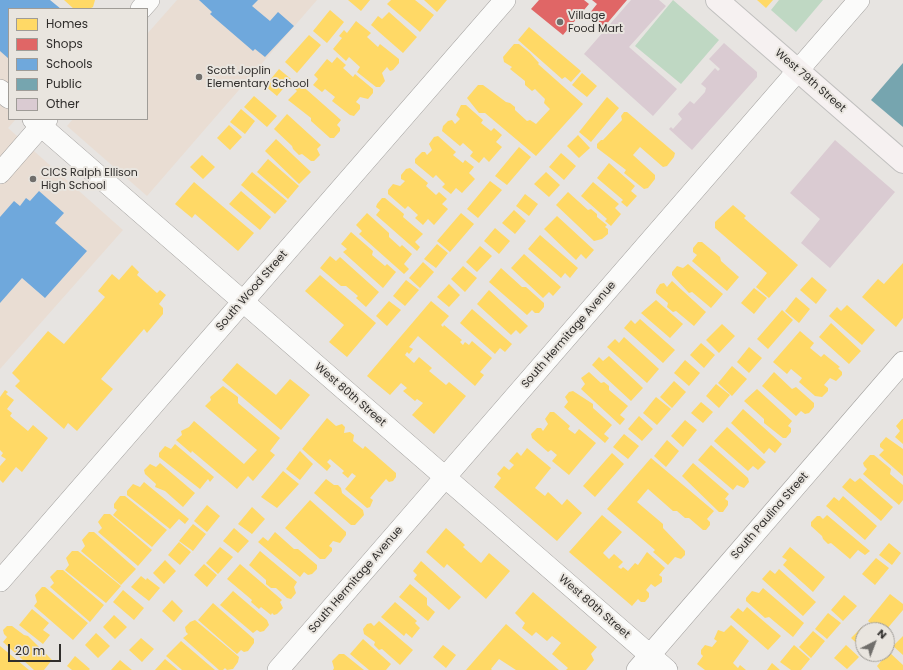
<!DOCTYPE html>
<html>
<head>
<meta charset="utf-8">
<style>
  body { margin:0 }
  #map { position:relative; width:903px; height:670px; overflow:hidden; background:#e7e4e1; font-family:Poppins,sans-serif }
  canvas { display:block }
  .legend { position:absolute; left:8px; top:8px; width:140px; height:112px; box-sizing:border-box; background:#e9e5df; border:1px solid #9f9c97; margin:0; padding:5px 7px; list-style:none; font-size:12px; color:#302e2c }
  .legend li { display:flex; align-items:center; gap:8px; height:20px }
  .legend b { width:20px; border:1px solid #9f9c97 }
  .north { position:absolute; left:855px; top:622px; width:40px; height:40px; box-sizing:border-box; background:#e9e5df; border:1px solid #9f9c97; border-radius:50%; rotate:42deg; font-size:11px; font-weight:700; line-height:16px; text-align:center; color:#302e2c }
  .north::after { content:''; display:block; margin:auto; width:14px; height:18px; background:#706e6b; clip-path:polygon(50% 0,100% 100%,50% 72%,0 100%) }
  .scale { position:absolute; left:8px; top:644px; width:53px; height:18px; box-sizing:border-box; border:2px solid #302e2c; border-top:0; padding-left:5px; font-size:12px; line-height:14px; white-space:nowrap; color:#302e2c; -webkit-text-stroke:3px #e9e5df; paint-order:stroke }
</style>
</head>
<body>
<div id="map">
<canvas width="903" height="670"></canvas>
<ul class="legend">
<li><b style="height:11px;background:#ffd966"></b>Homes</li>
<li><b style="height:11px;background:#e06666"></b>Shops</li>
<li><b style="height:11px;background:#6fa8dc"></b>Schools</li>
<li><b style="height:11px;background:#76a5af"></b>Public</li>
<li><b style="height:11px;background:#dacbd2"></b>Other</li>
</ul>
<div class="north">N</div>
<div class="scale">20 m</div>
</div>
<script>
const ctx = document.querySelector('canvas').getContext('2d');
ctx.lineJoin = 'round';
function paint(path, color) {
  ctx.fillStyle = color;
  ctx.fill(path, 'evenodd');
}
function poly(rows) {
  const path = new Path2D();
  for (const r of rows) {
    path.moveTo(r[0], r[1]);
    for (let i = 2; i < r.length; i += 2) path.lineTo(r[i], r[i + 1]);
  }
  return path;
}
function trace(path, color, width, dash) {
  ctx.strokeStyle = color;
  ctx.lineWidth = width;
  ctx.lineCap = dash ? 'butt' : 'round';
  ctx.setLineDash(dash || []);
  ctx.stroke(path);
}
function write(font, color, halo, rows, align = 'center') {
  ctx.font = font + ' Poppins,sans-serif';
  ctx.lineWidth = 4;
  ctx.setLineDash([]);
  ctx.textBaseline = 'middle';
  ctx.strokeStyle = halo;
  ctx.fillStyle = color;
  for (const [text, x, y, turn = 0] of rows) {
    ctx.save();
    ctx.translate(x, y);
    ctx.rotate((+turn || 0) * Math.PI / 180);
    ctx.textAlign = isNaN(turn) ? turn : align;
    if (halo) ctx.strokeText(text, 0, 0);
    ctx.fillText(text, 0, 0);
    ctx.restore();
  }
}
const education = poly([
  [0,0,9,9,9,119,16,119,8,128,123,230,0,369],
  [177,0,317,0,147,196,67,126,73,119,147,119,147,34]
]);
const green = poly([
  [673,0,719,40,681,84,635,46],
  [779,0,823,0,796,32,771,10]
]);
const homes = poly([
  [64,0,95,0,93,7,89,9,74,9],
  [348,0,370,0,361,11],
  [391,0,415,0,434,15,420,32,387,4],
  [424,0,447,0,437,12],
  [757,0,773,0,766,8],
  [330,10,344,22,327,43,313,31],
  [389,12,417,37,403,53,371,25,378,16,382,19],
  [356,21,371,33,367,37,378,47,380,44,399,59,399,63,393,70,390,71,387,67,382,73,385,81,380,87,376,87,357,72,360,67,349,57,346,61,333,49,342,38,339,36,344,30,347,33],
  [529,27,581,71,571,82,565,77,562,79,518,40],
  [309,35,321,45,297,73,285,62],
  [514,44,519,44,530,53,539,63,538,64,583,104,536,156,485,113,479,113,467,98,478,85,483,85,506,102,510,103,515,107,515,110,527,121,530,120,536,124,550,109,544,103,545,99,535,89,532,91,525,85,525,81,510,69,512,67,504,62,503,57],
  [337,57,346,65,343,68,353,77,355,74,373,89,373,93,368,99,360,97,356,102,360,105,360,109,354,116,350,115,332,101,335,97,325,89,322,92,313,85,318,79,314,75,327,59,332,63],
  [279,69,291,79,277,96,265,86],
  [582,73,597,86,587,97,572,85],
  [298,82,341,120,337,125,340,128,340,131,334,138,330,138,311,121,311,118,288,100,297,91,293,87],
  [254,96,277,116,267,127,244,107],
  [607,97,619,108,591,142,579,132],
  [461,105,466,105,483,120,481,123,491,131,494,128,502,135,496,142,502,147,489,162,484,157,479,163,470,156,473,152,463,143,460,146,442,131,443,126,448,121,452,120,455,124,460,119,456,115],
  [241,109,255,121,245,134,230,122],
  [624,112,627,112,675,153,674,157,667,166,663,167,640,147,633,155,655,175,655,179,648,188,644,189,624,173,626,170,597,148,597,144,601,140,603,140,622,120,621,116],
  [287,114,321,145,317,149,320,155,314,161,311,161,302,154,299,155,293,149,292,146,274,129],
  [229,125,242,137,230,150,217,138],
  [578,135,590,148,579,158,567,146],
  [438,136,456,152,453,155,463,163,465,160,474,167,469,173,475,179,462,193,456,188,451,194,442,187,445,184,436,175,433,178,415,163,415,159,422,152,425,152,427,155,432,150,429,144,434,137],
  [276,139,311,172,299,184,265,151],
  [519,147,531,157,507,185,495,176],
  [561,153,576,166,564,180,549,167],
  [202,155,215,167,203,179,190,167],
  [268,159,299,186,288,199,257,172],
  [609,163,635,186,631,191,637,196,627,207,621,202,623,200,597,178],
  [410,168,428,183,426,186,436,195,439,192,447,199,442,204,448,209,434,225,428,219,423,225,415,218,418,215,408,206,405,209,388,194,388,190,393,184,400,186,405,181,401,179,401,175,406,169],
  [252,172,287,201,275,214,241,185],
  [546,172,560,185,549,197,534,184],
  [490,181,502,190,478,218,467,209],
  [194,182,254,233,238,251,195,214,192,218,175,204],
  [593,182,619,204,615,208,621,214,611,226,605,221,607,219,581,196],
  [241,191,271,217,260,230,229,204],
  [568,192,588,210,591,209,597,214,597,217,607,225,605,227,608,229,608,234,602,239,594,241,556,205],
  [525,194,538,204,529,216,516,206],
  [382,198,385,198,404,214,403,217,423,234,415,242,420,247,417,251,376,215,380,210,376,207,377,204],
  [733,205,746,216,744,218,798,265,769,298,756,287,767,273,715,228,715,222],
  [514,210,526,221,515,234,502,223],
  [367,213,389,233,389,237,400,247,402,245,412,254,404,264,409,269,404,274,359,234,362,231,356,225],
  [461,213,474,224,450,252,437,241],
  [557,216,594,250,586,259,581,254,576,260,544,229],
  [495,228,510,241,499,254,484,241],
  [351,232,373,251,372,255,385,266,387,264,396,272,383,288,343,252,347,249,341,244],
  [540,235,578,268,570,278,565,273,561,278,528,249],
  [698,242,702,242,720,257,721,261,739,277,727,291,692,261,697,255,693,252,693,248],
  [437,244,448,253,436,268,424,259],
  [480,246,492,256,477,272,466,262],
  [524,254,561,287,553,296,549,292,543,298,511,268],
  [330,256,336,261,340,257,379,292,366,307,356,298,358,296,346,286,341,286,320,268],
  [423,262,434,272,420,288,409,278],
  [903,263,903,318,896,327,862,297,878,279,884,284],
  [688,264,723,294,711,308,692,292,689,293,672,275,672,272,677,266,683,268],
  [132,265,139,272,137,275,157,293,160,290,166,295,159,304,163,308,163,314,147,333,144,329,101,379,113,389,77,431,68,423,64,429,15,386,20,381,12,373,48,331,64,344,105,297,98,291,112,274,119,280],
  [463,266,477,278,465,292,451,279],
  [501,268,522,287,526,287,544,303,544,307,539,313,535,313,532,310,527,315,489,282],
  [320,275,376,323,347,357,329,342,344,325,305,291],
  [812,277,827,290,816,304,800,290],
  [406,280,419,290,405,306,393,296],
  [672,281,706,312,694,326,676,311,673,312,667,307,668,303,656,293,656,290,660,284,664,283,667,287],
  [449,284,460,295,449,307,437,297],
  [754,288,767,298,754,314,741,303],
  [489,290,528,326,520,334,516,330,511,335,477,304],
  [796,297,810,309,799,323,785,311],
  [656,300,683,324,670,338,641,313],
  [389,301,401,310,387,326,376,316],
  [431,301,449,316,441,325,443,327,444,325,462,340,460,342,463,345,465,342,469,345,472,341,492,358,480,372,484,375,475,386,418,336,409,347,413,349,409,354,407,352,405,355,414,363,419,357,432,368,429,371,446,385,449,382,466,396,434,434,412,415,423,403,417,399,415,401,403,391,407,388,401,383,390,395,367,376],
  [847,305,875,330,862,345,829,316,837,307,841,311],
  [472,309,512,344,505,352,500,348,495,354,460,323],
  [782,310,793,320,768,349,757,339],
  [640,319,675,350,663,363,624,328,631,320,635,324],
  [831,323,861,351,849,364,819,337],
  [722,324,735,336,719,353,706,340],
  [800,331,814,343,810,348,821,357,824,354,840,367,838,368,842,372,842,375,836,381,830,378,824,385,828,388,828,391,822,397,815,396,799,382,802,378,791,369,787,374,773,362],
  [624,337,659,369,647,383,607,347,615,339,619,343],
  [701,343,715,355,704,368,690,355],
  [749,347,762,358,749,373,737,362],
  [609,356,643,388,631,401,592,365,599,357,603,361],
  [685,360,700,373,689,386,674,373],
  [237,363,276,395,290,379,310,395,281,430,222,380],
  [732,366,747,379,732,396,718,383],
  [589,372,601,383,604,382,609,386,609,390,628,406,620,415,625,419,620,425,581,389,585,384,581,378],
  [774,372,792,389,796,387,814,403,814,407,809,413,805,414,801,411,796,416,762,386],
  [674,381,686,392,672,408,660,397],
  [716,384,730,395,719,408,706,396],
  [223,386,238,397,238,403,280,438,270,451,275,455,253,481,248,476,237,489,192,451,191,453,176,440,182,435,181,431,189,427,194,421,244,464,257,450,205,406,211,400,210,397],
  [757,389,792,421,788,426,791,428,791,432,786,438,783,438,764,423,764,419,744,401],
  [5,390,8,392,6,394,14,400,7,409,12,413,10,416,28,431,33,425,48,438,22,472,16,467,3,483,0,480,0,466,6,459,1,456,3,453,0,450,0,397],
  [573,391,593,404,593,408,612,425,604,434,609,438,605,443,564,407,568,402,565,397,569,392],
  [656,397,671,409,657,425,643,413],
  [701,402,713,412,703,423,691,413],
  [743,409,782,444,775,453,769,448,764,454,731,423],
  [550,412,554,412,570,426,568,429,575,434,579,429,596,443,569,475,552,461,557,455,551,450,548,452,532,438,531,434,537,428,541,428,543,431,548,424,545,419],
  [639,416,653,429,642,441,628,429],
  [327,418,336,426,342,424,345,427,344,433,350,432,354,435,353,441,363,449,365,446,396,473,396,477,393,481,389,482,386,479,370,498,373,500,370,507,367,508,345,489,356,476,352,473,348,478,342,473,344,471,330,459,327,462,331,466,327,471,302,449],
  [902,419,903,419,903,444,895,437,900,431,896,426],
  [685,420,697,430,683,447,671,436],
  [727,427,766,462,758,470,753,466,748,471,714,441],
  [624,434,639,446,628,459,613,447],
  [886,437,903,449,903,476,879,455,884,450,880,447,880,444],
  [667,440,679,451,666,467,654,456],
  [175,444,214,477,210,482,208,479,200,489,159,457,159,453,165,446,171,449],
  [711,445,748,478,749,482,744,488,737,485,733,490,698,460],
  [527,448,551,468,535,488,545,496,548,492,562,505,567,499,582,513,557,541,494,487,501,478,497,474,504,466,509,470,514,465,509,461,517,452,521,456],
  [300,451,313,464,300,480,286,469],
  [612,453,624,464,595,497,583,486],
  [870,455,874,455,891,469,890,474,903,485,903,500,899,505,863,474,867,469,864,466,863,463],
  [651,458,714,511,707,519,710,522,710,525,706,530,703,530,689,518,685,518,677,511,673,511,648,489,637,502,663,524,663,528,685,551,685,555,681,559,675,557,668,565,653,552,655,550,607,509],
  [160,463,195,493,183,507,165,491,155,487,156,484,145,474,144,470,150,464,156,467],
  [693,463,729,494,725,499,728,501,728,505,723,512,719,512,682,476],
  [283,471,299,484,277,508,261,497],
  [850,478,855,482,860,478,893,507,881,521,842,487],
  [326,479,334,485,338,485,341,488,342,493,363,510,364,515,355,525,351,525,314,493],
  [144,482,189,519,185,524,179,519,170,529,127,495,127,491,133,484,140,487],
  [120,496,125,496,167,530,152,547,113,515,117,510,114,508,114,504],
  [843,496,877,526,865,540,826,506,834,497,839,501],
  [310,500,346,532,346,535,340,543,333,541,329,546,332,548,332,551,325,559,320,559,285,528],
  [207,505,220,516,207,532,194,521],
  [252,507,265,519,252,534,238,524],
  [104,514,110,514,152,550,138,566,98,532,102,528,98,522],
  [602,515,622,532,603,553,609,559,614,554,623,562,618,567,621,569,623,567,628,571,635,563,638,565,647,552,665,568,659,575,662,577,662,582,655,587,651,584,646,590,649,593,649,597,645,602,641,602,638,599,632,606,569,552],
  [827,515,870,551,865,555,858,550,850,559,831,543,828,544,823,539,822,536,811,526,811,522,817,516,820,516,823,519],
  [193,524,206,534,193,551,179,541],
  [234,528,249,541,238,553,223,541],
  [446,528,465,545,463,547,481,563,489,553,510,571,486,599,447,564,444,568,426,552],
  [89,532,94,532,136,569,121,585,81,551,85,546,82,540],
  [275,532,294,549,298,549,317,565,317,569,312,574,308,575,304,572,300,577,258,542,263,537,268,541],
  [179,542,191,552,180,565,168,555],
  [889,543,901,553,892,565,879,555],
  [220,547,233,557,218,574,206,563],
  [790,547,825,577,813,592,783,565,787,560,782,557],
  [72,551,78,551,121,586,106,603,65,570,69,565,66,558],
  [260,551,297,582,294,587,296,593,291,599,287,598,276,588,271,588,266,584,266,580,249,565],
  [876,558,889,568,875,585,862,574],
  [165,560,176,571,164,584,153,573],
  [421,561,461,597,449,610,414,579,417,575,413,571],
  [204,564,217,575,207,587,194,575],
  [240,564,282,600,280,602,283,608,277,614,274,615,272,613,271,615,261,607,259,609,251,602,252,600,227,579],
  [779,569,816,602,803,616,762,579,770,570,775,574],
  [57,570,63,570,104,605,90,622,50,587,54,583,50,577],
  [141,576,146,580,147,578,160,588,149,601,131,587],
  [410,584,427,598,427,605,435,612,428,621,399,597],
  [42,587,45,587,88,623,73,640,34,606,37,602,35,595],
  [763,588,804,623,793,637,769,617,765,618,746,601,746,598,752,591,759,593],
  [123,590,144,608,134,620,113,602],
  [233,591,267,620,269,625,264,631,260,632,257,630,253,633,220,605],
  [533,592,597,647,591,654,594,660,586,670,566,670,568,668,552,654,561,643,552,636,547,641,536,632,532,636,522,628,525,623,515,613],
  [890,594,903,604,903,610,886,630,879,630,868,621],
  [844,595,857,606,843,621,831,610],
  [172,600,183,611,174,622,162,611],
  [395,602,417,621,415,623,420,628,412,638,406,633,404,636,381,617],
  [213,603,254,639,254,643,248,651,244,652,241,650,237,654,198,620],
  [747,607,781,636,768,650,730,617,738,608,743,612],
  [32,609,49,623,43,630,50,635,43,644,19,625],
  [828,613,841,623,827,639,815,629],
  [114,615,127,627,115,639,103,627],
  [195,620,239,657,238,662,233,669,227,670,225,668,223,670,219,670,183,638,188,634,186,632,185,627,190,622],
  [379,621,413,650,400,665,382,649,379,650,374,645,375,642,364,634,363,629,367,624,371,623,374,626],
  [506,624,559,670,516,670,499,659,491,669,492,670,466,670],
  [731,625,749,641,733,663,738,668,740,665,746,670,705,670,697,664,703,656,701,654,701,650,705,645,712,647,717,641,714,639,718,630,724,632],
  [7,626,12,626,24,635,28,636,52,660,44,670,34,670,3,642,7,637,4,634,3,630],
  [862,627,865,630,863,630,863,649,851,638],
  [813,631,825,641,811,658,799,647],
  [96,633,110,646,98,658,85,645],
  [903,636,903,655,893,646],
  [141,638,154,649,142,662,129,650],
  [363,639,391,664,386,670,369,670,350,654],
  [181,641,215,670,182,670,166,656],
  [443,645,456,655,446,668,433,657],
  [794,645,810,659,801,670,791,670,780,662],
  [846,645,859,657,847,669,834,658],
  [0,646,29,670,0,670],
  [889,652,903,665,903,670,880,670,877,666],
  [339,654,344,654,364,670,333,670,334,668,332,661],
  [75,656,90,669,89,670,72,670,67,666],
  [165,659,178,670,155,670],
  [120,660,132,670,111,670],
  [772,663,780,670,767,670]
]);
const shops = poly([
  [539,0,584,0,589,4,563,35,531,9],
  [592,0,627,0,604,27,589,14,597,4]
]);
const schools = poly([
  [0,0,50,0,61,9,9,9,9,59,0,51],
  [199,0,258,0,252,6,270,21,278,12,294,26,265,57,255,49,253,51,210,14,212,12],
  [39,191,64,213,55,223,87,251,45,298,22,278,0,303,0,217,14,201,20,206,26,198,30,201]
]);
const public = poly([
  [903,63,903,127,871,100]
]);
const building = poly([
  [631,0,659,0,666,6,629,47,677,89,653,116,584,54],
  [724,43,757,72,757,77,692,150,669,129,671,127,673,129,682,119,678,114,690,101,694,104,705,92,706,88,701,84,715,68,718,71,720,69,709,59],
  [835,140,895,192,830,268,801,243,820,219,790,193]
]);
const minor = poly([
  [141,9,149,0],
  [0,90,9,98],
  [33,119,667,670],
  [0,173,47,119],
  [0,581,505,0],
  [278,670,859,0],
  [637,670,903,362]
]);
const major = poly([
  [717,0,903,162]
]);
const markers = [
  [560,22,4,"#706e6b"],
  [199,77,4,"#706e6b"],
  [33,179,4,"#706e6b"]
];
const poiNames = [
  ["Village",568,16],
  ["Food Mart",568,29],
  ["Scott Joplin",207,71],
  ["Elementary School",207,84],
  ["CICS Ralph Ellison",41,173],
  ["High School",41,186]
];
const streetNames = [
  ["West 79th Street",810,81,41],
  ["South Wood Street",252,291,-49],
  ["South Hermitage Avenue",569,335,-49],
  ["West 80th Street",350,395,41],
  ["South Paulina Street",770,516,-49],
  ["South Hermitage Avenue",356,580,-49],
  ["West 80th Street",594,607,41]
];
paint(education, '#e9ddd3');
paint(green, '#bfd8c3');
paint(homes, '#ffd966');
paint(shops, '#e06666');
paint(schools, '#6fa8dc');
paint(public, '#76a5af');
paint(building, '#dacbd2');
trace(minor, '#a09e9c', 22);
trace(major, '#c1c0bf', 24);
trace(minor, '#fbfbfa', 21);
trace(major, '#f6f1f1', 22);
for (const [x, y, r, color] of markers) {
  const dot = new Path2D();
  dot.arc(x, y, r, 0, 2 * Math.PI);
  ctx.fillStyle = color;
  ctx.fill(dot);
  trace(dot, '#e9e5df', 1.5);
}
write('11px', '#302e2c', '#e9e5df', poiNames, 'left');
write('11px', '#302e2c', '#e9e5df', streetNames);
</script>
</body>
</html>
